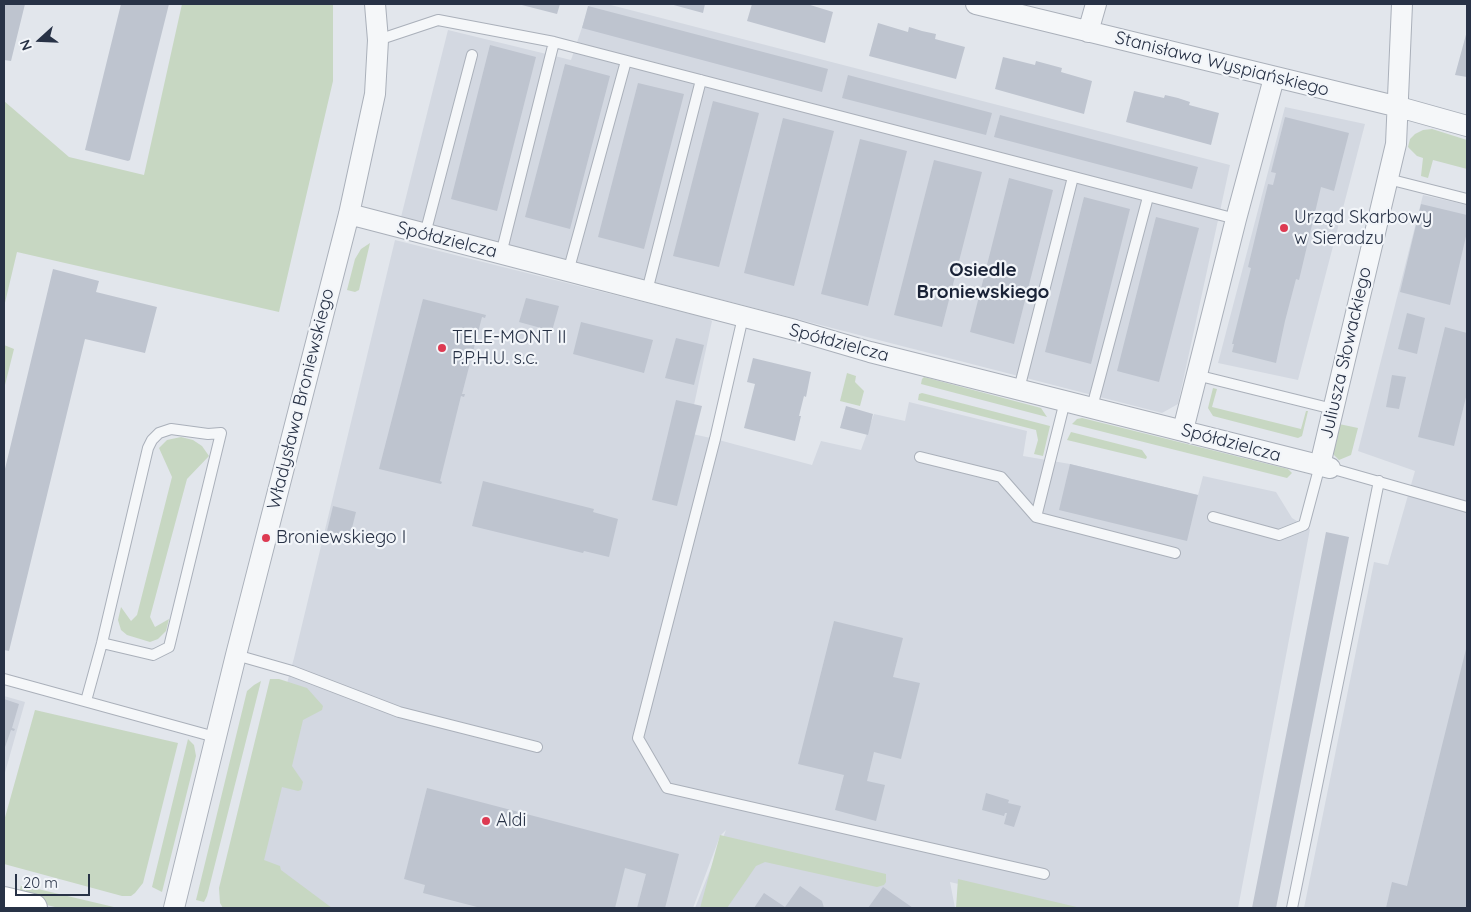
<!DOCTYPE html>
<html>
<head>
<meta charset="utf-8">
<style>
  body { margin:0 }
  #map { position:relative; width:1471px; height:912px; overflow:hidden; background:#e2e6ec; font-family:Quicksand,sans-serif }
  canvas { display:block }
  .frame { position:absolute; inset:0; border:5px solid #283246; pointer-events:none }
  .north { position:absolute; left:15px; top:15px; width:50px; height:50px; -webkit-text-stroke:4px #f2f5f9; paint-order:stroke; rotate:250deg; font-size:14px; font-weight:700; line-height:20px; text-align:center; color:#283246 }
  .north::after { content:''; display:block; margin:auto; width:18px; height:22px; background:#283246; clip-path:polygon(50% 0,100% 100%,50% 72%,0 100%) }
  .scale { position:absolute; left:15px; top:874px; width:75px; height:22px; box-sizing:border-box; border:2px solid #283246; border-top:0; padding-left:6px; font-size:15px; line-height:18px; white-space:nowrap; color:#283246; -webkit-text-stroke:4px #f2f5f9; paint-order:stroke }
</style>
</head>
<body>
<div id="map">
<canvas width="1471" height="912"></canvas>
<div class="frame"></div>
<div class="north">N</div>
<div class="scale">20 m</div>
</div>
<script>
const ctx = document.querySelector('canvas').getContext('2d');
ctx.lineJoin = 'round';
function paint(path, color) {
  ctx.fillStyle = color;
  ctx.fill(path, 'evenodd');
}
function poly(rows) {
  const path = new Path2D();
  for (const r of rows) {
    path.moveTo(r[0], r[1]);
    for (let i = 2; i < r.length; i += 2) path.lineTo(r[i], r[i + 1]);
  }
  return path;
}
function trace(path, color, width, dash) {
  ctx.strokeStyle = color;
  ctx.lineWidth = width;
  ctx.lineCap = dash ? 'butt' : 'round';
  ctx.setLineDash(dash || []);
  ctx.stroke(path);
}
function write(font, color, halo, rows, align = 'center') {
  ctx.font = font + ' Quicksand,sans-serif';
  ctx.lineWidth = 4.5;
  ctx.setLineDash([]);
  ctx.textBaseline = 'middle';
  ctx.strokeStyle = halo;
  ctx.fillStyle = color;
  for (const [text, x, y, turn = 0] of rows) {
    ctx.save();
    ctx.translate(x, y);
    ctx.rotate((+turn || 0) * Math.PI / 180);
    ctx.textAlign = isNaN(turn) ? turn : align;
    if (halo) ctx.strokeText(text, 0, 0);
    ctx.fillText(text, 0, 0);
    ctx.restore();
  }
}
const built = poly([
  [590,4,607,4,1230,165,1178,404,1162,413,401,217,448,30,571,60],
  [1285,107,1365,124,1298,380,1218,363],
  [1423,195,1467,205,1467,908,1304,908,1374,562,1388,565,1415,471,1358,451],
  [395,240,707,318,712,321,688,433,715,439,812,465,821,441,861,450,874,414,905,421,909,402,1027,431,1023,456,1070,464,1198,495,1203,476,1276,492,1292,518,1310,529,1238,908,1059,908,950,882,955,908,695,908,726,830,720,836,693,908,273,908,228,896,294,658],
  [4,696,25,702,4,776]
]);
const green = poly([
  [182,4,333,4,333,81,279,312,17,252,4,307,4,101,69,157,144,175],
  [1432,129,1467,140,1467,169,1433,160,1428,178,1421,176,1423,158,1417,156,1408,147,1410,139,1415,134,1423,130],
  [370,243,359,290,355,292,347,290,355,259,361,249],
  [4,345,14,349,4,389],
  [847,373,856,376,855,382,864,391,860,406,840,401],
  [924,377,1041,408,1047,417,921,384,922,379],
  [1213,388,1217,389,1212,407,1301,429,1306,411,1308,411,1302,436,1298,438,1213,416,1208,408],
  [922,393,1050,426,1043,456,1034,454,1038,440,1036,430,918,400,919,394],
  [1082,418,1288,469,1292,473,1287,478,1072,424,1077,419],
  [1339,424,1358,428,1351,455,1339,460,1334,455,1333,447],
  [1071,432,1142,450,1147,457,1146,459,1067,440],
  [181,437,193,440,202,446,209,456,187,479,150,617,155,627,169,619,166,631,158,639,150,642,127,635,121,630,118,620,121,607,131,621,137,615,172,477,159,448,167,440],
  [270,679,279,679,307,688,323,706,322,710,303,720,292,766,303,782,301,790,298,791,282,787,264,860,280,866,281,870,332,908,223,908,220,903,219,888],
  [261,681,207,896,204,902,196,900,247,691,254,685],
  [35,710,178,743,143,883,135,893,131,896,122,896,4,864,4,821],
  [188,739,194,745,196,756,162,892,152,887],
  [720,835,886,874,886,882,884,885,877,887,765,862,756,866,727,908,700,908],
  [958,879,1081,908,956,908],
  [21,885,118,908,59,908,18,898]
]);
const building = poly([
  [4,4,25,4,11,61,4,60],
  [121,4,169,4,130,160,128,161,85,150],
  [518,4,560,4,557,14],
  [670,4,705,4,703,13],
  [752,4,807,4,833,12,825,43,747,21],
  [588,6,828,69,822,92,582,28],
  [878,23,908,32,909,27,922,31,936,34,935,39,965,47,956,79,869,56],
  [1467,31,1467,77,1455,75],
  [490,45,536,57,497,211,451,199],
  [1003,57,1035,65,1036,61,1062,68,1061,72,1092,81,1084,114,995,89],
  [565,64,610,76,570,229,525,217],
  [848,75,992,113,986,135,842,98],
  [638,83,684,94,644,249,598,237],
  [1134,91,1164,98,1165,95,1178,98,1190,102,1189,105,1219,113,1211,145,1126,122],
  [713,101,759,113,719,267,673,256],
  [1000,115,1198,167,1192,189,994,137],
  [1285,117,1349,133,1334,191,1321,187,1299,280,1296,279,1285,321,1276,363,1232,352,1234,344,1232,344,1251,268,1248,267,1268,184,1273,185,1276,173,1271,172],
  [783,118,834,131,794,286,744,273],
  [860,139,907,151,868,306,821,294],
  [934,160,982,172,942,327,894,315],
  [1009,178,1053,190,1014,344,970,332],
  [1084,197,1130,209,1091,364,1045,352],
  [1421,204,1467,215,1467,232,1450,305,1400,292],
  [1156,217,1199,228,1159,382,1117,371],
  [53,269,99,281,96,292,157,307,145,353,85,339,9,651,4,650,4,473],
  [526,298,559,306,552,331,519,322],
  [423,299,486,315,485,318,482,317,462,394,465,394,464,397,461,396,440,481,442,482,441,484,379,469],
  [1407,313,1425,318,1417,354,1398,349],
  [581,322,653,340,644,373,573,354],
  [1445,327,1467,333,1467,393,1454,446,1418,437],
  [676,338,704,345,694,385,665,378],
  [753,358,811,372,806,397,804,396,799,416,801,416,795,441,744,428,755,384,747,382],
  [1392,375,1406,377,1399,409,1386,407],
  [676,400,702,406,677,506,652,500],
  [846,406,873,414,868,435,840,428],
  [1070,464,1198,495,1187,541,1059,510],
  [483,481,594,509,593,512,618,519,609,557,584,551,583,553,472,526],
  [333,506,356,512,350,536,327,531],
  [1326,532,1349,537,1276,908,1252,908],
  [834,621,903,638,893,677,920,683,901,759,874,752,867,781,885,785,876,821,835,810,844,775,798,764],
  [1467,645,1467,908,1386,908,1392,882,1407,886],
  [4,699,19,704,12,728,15,729,14,731,11,730,4,750],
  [427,788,679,854,665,908,637,908,646,874,625,868,615,908,481,908,423,893,425,885,404,879],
  [986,793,1009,800,1008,803,1021,806,1014,827,1004,824,1007,813,1005,813,1004,816,982,810],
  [800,886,822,901,824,908,754,908,764,893,785,907],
  [883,887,913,908,868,908]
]);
const lane = poly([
  [378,40,438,20,554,42,1236,219],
  [1388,179,1467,199],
  [425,234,472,55],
  [501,254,554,42],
  [568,272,626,61],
  [647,291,701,80],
  [743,317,715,439,638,738,667,788,1044,874],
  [1196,375,1333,409],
  [1019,389,1073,177],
  [1092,407,1148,197],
  [920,457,1001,477,1036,517,1175,553],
  [1330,468,1467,507],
  [1036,517,1065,401],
  [1213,517,1279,535,1304,525,1320,465],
  [236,655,292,671,399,712,537,747],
  [4,679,215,737],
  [86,701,102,643,148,448,152,440,159,433,171,429,208,434,221,433,169,647,153,655,102,643],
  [1292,908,1379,481]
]);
const street = poly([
  [976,4,1399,107,1467,126],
  [1088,32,1096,4],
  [349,214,795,330,870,352,1330,468],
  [1183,430,1236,219,1274,78],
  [1320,465,1396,144,1402,4],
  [174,908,236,655,349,214,375,94,378,40,375,4]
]);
const secondary = poly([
  [4,901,33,908]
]);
const markers = [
  [1284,228,5,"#dd3a52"],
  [442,348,5,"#dd3a52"],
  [266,538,5,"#dd3a52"],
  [486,821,5,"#dd3a52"]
];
const streetNames = [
  ["Stanisława Wyspiańskiego",1222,64,14],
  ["Spółdzielcza",447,240,14],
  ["Spółdzielcza",839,343,15],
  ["Juliusza Słowackiego",1346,353,-77],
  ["Władysława Broniewskiego",301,399,-76],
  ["Spółdzielcza",1231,443,15]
];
const poiNames = [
  ["Urząd Skarbowy",1294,218],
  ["w Sieradzu",1294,239],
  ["TELE-MONT II",452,338],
  ["P.P.H.U. s.c.",452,359],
  ["Broniewskiego I",276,538],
  ["Aldi",496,821]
];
const neighbourhoodNames = [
  ["Osiedle",983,270],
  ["Broniewskiego",983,292]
];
paint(built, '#d3d8e1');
paint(green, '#c7d7c2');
paint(building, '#bec4cf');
trace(lane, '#aab0ba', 12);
trace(street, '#aab0ba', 22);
trace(secondary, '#aab0ba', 30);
trace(lane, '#f5f7f9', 10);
trace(street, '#f5f7f9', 20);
trace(secondary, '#fff', 28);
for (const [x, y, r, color] of markers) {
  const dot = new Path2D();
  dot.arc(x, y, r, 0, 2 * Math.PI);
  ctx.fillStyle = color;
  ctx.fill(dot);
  trace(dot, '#f2f5f9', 2);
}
write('18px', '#283246', '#f2f5f9', streetNames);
write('18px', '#283246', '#f2f5f9', poiNames, 'left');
write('bold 19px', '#1a2337', '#f2f5f9', neighbourhoodNames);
</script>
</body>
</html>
